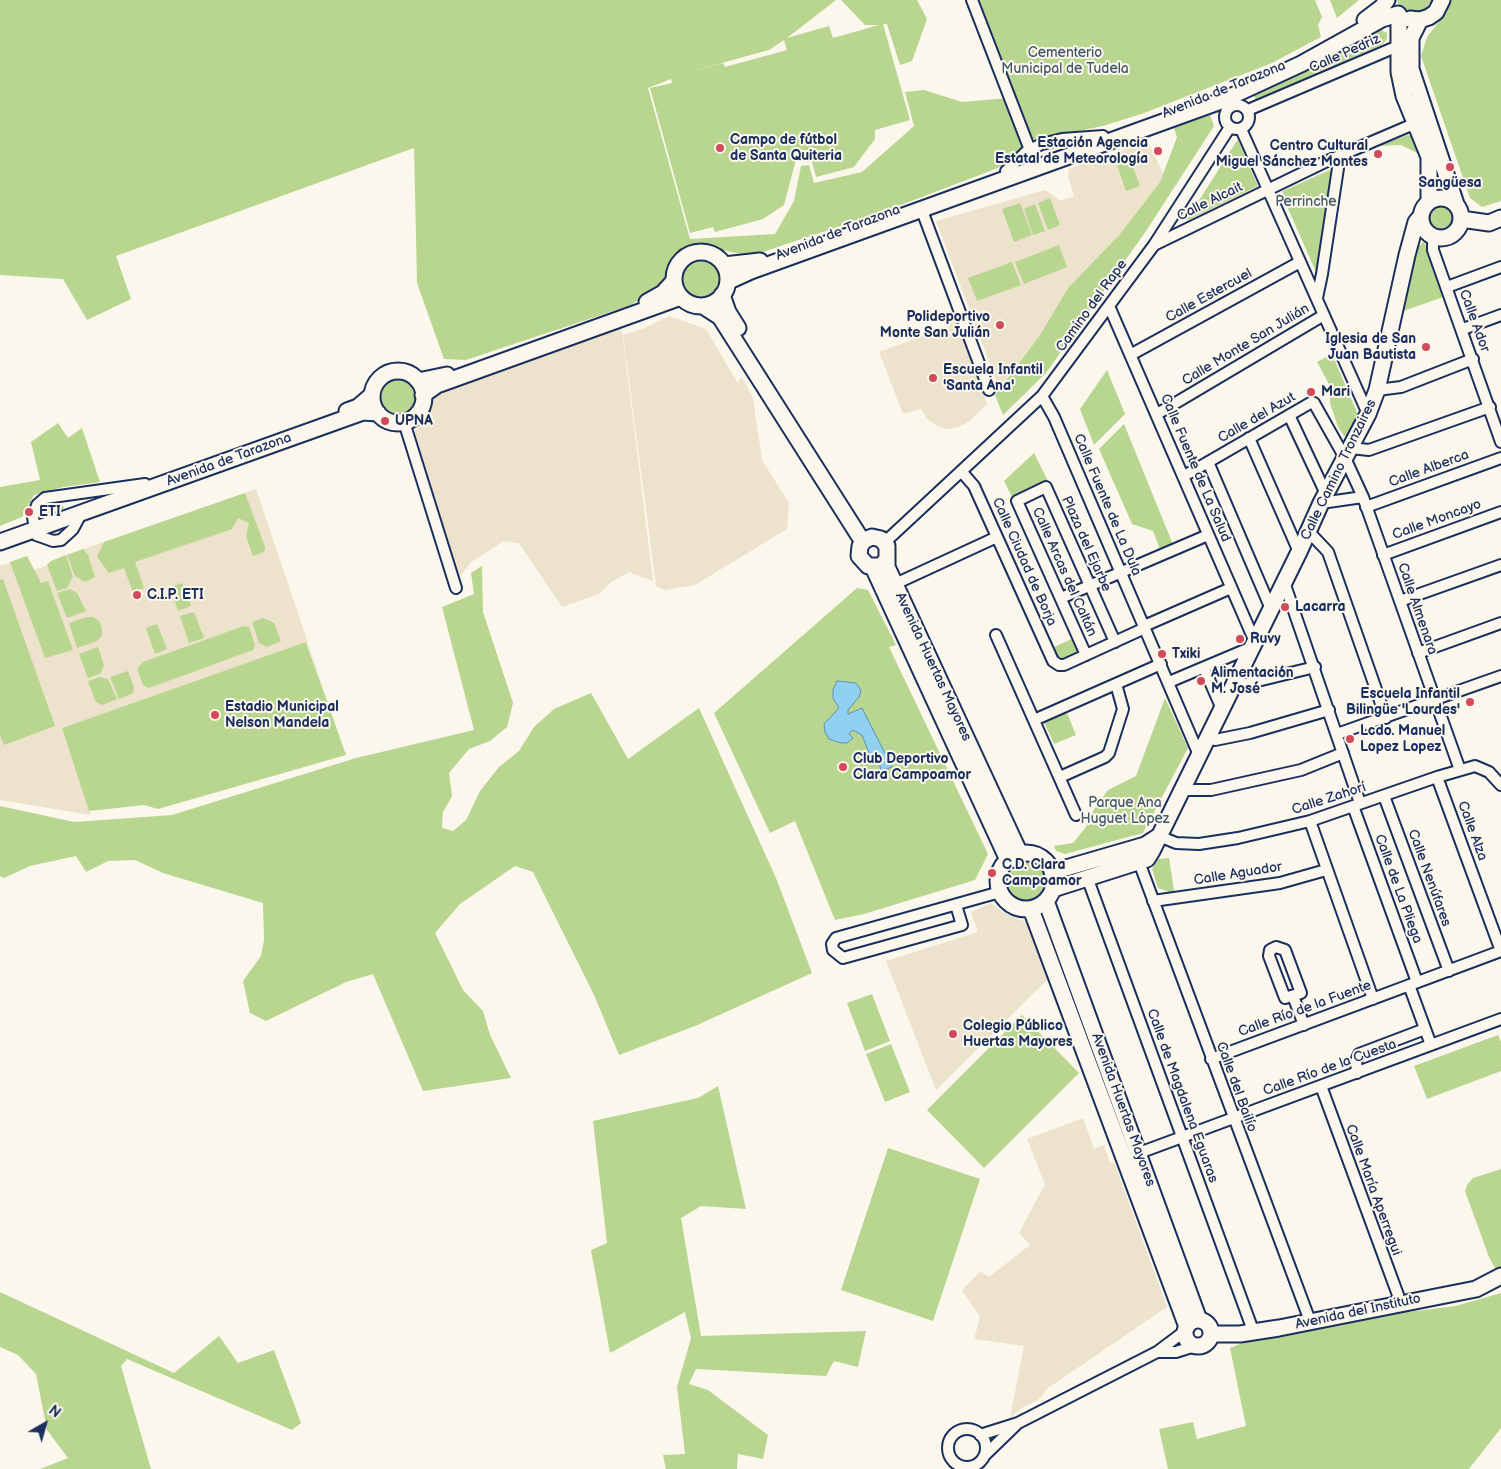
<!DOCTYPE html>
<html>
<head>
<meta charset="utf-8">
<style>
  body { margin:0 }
  #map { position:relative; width:1501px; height:1469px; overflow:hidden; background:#fbf7ec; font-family:"Balsamiq Sans",sans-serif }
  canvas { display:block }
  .north { position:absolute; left:20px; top:1399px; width:50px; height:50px; -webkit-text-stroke:4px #fbf7ec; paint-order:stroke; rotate:38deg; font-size:14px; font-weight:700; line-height:20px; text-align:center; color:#1b2f5e }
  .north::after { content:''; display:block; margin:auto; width:18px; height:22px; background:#1b2f5e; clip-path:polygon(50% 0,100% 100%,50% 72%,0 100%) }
</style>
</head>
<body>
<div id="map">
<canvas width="1501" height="1469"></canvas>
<div class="north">N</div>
</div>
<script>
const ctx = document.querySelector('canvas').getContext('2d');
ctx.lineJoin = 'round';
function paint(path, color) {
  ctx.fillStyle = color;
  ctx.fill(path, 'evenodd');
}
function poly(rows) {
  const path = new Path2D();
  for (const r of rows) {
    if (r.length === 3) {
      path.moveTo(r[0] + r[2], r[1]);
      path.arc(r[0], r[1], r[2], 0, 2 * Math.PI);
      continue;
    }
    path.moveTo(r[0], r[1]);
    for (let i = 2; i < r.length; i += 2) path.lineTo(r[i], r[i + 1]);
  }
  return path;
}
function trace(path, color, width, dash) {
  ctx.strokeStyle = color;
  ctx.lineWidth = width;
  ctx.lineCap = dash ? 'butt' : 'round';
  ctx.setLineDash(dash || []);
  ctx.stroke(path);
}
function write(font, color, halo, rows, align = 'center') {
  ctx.font = font + ' "Balsamiq Sans",sans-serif';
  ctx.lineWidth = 4;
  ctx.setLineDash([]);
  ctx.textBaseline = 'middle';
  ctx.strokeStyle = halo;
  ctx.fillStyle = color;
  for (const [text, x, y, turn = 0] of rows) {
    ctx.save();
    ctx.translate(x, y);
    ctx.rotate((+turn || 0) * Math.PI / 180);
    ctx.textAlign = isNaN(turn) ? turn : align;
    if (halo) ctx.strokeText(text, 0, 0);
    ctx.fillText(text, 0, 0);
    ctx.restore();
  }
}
const built = poly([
  [1148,141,1163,174,1160,182,1120,234,1068,288,1040,335,999,388,936,221,1045,190,1061,201,1074,196,1068,177,1069,169],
  [669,316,706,329,737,382,742,377,753,398,762,460,789,503,787,529,695,585,665,590,656,586,623,335,645,328],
  [955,318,987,404,971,420,959,427,947,429,937,426,927,419,921,409,903,414,879,352,949,326,947,320],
  [621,323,653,581,629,572,611,582,599,594,562,607,519,543,504,541,471,562,460,577,413,435,427,413,432,394],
  [256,489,346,755,307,642,62,728,91,815,0,800,0,566,27,556,34,570,53,564,66,555],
  [991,903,1004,913,1026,922,1048,979,936,1090,886,961,978,932,971,912],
  [1083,1118,1094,1149,1104,1145,1110,1163,1114,1162,1167,1307,1048,1388,1038,1400,1023,1407,1010,1418,1024,1346,974,1339,980,1317,962,1290,981,1271,989,1277,1030,1245,1019,1233,1045,1184,1027,1139]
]);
const green = poly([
  [0,0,836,0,787,38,829,26,833,38,879,25,865,25,841,0,917,0,927,19,912,61,900,65,887,24,883,24,910,120,875,130,875,139,854,167,816,177,809,150,798,152,784,205,763,219,715,232,713,227,690,233,650,88,672,83,671,79,648,88,690,239,775,234,794,201,801,166,809,165,814,183,862,172,914,126,905,92,924,90,962,102,1009,98,1023,145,1011,163,885,211,751,256,702,246,685,249,671,265,661,285,631,305,466,360,444,359,417,283,414,148,116,256,131,299,87,320,63,279,0,275],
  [784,40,787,50,725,67,723,63,678,75,769,50],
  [976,0,1315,0,1322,17,1318,25,1321,37,1272,63,1144,113,1103,126,1035,140,1032,139],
  [1330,0,1359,0,1337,18],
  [1396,0,1432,0,1425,9,1412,12,1400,6],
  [1450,0,1501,0,1501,201,1482,207,1470,198,1421,56,1427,37,1445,14],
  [1379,29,1387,33,1387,39,1382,45,1256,100,1253,94,1309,67],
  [1210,115,1214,126,1146,231,1046,373,1003,415,995,395,1040,335,1068,288,1120,234,1160,182,1177,137,1174,128],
  [1408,135,1413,137,1419,154,1401,145,1378,146],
  [1238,140,1258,186,1186,221,1236,142],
  [1129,157,1140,186,1126,191,1116,162],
  [1332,169,1316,272,1282,195,1283,191],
  [1050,198,1060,225,1048,230,1038,203],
  [1441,217,14],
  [1020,203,1032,235,1014,242,1002,209],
  [1035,204,1045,231,1033,235,1024,209],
  [1424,241,1443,297,1398,313,1415,251],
  [1059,245,1067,267,1024,284,1015,262],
  [701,279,20],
  [1012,262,1021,285,977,301,968,278],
  [1332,354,1359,417,1351,434,1348,436,1344,436,1338,427,1330,403,1330,386,1317,362],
  [1107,370,1125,414,1094,445,1080,409],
  [398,395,20],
  [58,423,68,438,82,428,100,482,63,487,34,495,22,517,0,526,0,487,40,480,31,442],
  [1124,424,1174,547,1161,552,1153,531,1132,524,1099,449],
  [1034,453,1048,481,1012,497,1004,481],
  [245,493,265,547,264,552,253,556,246,536,249,523,238,518,232,529,135,562,144,588,133,592,124,568,109,573,97,557,104,542],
  [55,500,64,507,62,512,41,519,37,513,40,505],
  [83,549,88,555,95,577,85,582,75,576,67,555],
  [66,555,73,577,67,588,57,591,47,565,51,561],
  [27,556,41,583,48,581,73,650,45,658,10,562],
  [482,566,483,612,513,703,507,727,490,741,469,749,449,773,452,796,443,812,442,828,453,831,466,820,480,791,499,767,519,751,534,727,554,709,591,693,628,759,699,708,776,878,812,973,695,1026,619,1055,594,995,533,872,515,866,460,904,435,933,463,990,483,1011,490,1035,511,1078,423,1091,373,974,346,982,266,1021,250,1013,243,981,261,956,264,940,263,903,163,873,135,860,108,861,86,872,76,856,30,866,4,878,0,876,0,806,74,822,172,815,356,758,474,730,442,607,474,594,471,573],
  [3,579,55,726,4,745,0,735,0,580],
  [182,583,191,606,178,611,170,587],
  [857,588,868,590,896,645,889,647,988,854,975,880,864,914,835,920,795,821,770,833,714,713],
  [70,589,77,593,86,611,67,618,57,593],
  [194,612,204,638,189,643,180,616],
  [86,617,93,617,99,621,102,629,102,635,97,641,77,648,69,623],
  [263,618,274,623,281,641,267,647,259,643,252,622],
  [157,624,167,649,155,654,146,628],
  [244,626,249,627,255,645,253,650,149,688,143,685,137,669,143,662],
  [1074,638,1080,652,1060,661,1054,647],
  [306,642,346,755,158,809,144,805,89,811,62,728],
  [98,647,104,665,100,674,88,678,79,654],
  [128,671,134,688,133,693,119,699,110,677],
  [100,677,108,679,117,699,102,705,96,702,88,681],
  [1165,698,1188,748,1143,833,1065,854,1056,851,1054,846,1073,843,1086,827,1093,811,1108,790,1136,776],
  [1067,713,1076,735,1054,744,1044,722],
  [1169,858,1174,891,1169,892,1158,888,1152,869,1158,859],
  [1027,881,20],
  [872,994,890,1041,865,1051,847,1003],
  [1022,1015,1079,1073,984,1168,927,1110],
  [1498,1035,1501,1042,1501,1071,1427,1099,1414,1066],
  [891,1044,910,1092,885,1102,866,1054],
  [718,1086,746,1209,701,1206,681,1218,701,1336,866,1331,858,1367,834,1361,826,1376,696,1369,689,1384,708,1390,768,1435,763,1459,738,1454,737,1469,666,1469,663,1455,685,1454,677,1387,691,1338,685,1312,610,1353,591,1250,607,1243,593,1121,698,1098],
  [888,1148,980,1179,933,1321,841,1290],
  [1501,1169,1501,1268,1496,1270,1489,1257,1465,1191,1467,1185,1473,1178],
  [0,1292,174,1373,219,1336,238,1363,274,1350,301,1423,292,1430,127,1359,121,1366,151,1469,40,1469,68,1458,47,1430,36,1374,18,1355,0,1347],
  [1501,1293,1501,1428,1469,1469,1168,1469,1159,1429,1193,1422,1197,1439,1246,1426,1230,1348,1279,1328,1456,1306]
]);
const water = poly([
  [837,681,856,683,861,690,859,697,848,710,848,714,862,708,892,767,881,771,879,761,869,753,862,735,852,730,849,734,853,738,847,743,841,743,829,739,825,732,824,724,839,708,833,698,833,690,837,681]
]);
const street = poly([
  [972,0,1030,150],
  [1237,117,12],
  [1248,110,1398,46],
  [1241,129,1368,414],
  [1006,171,1027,151,1042,144,1062,139,1103,136],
  [924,208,924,216,989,390],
  [1433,237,1433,250,1501,442],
  [1154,245,1325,162,1416,123],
  [1447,287,1501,267],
  [1317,298,1322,274,1340,155],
  [1109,306,1255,642],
  [1463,329,1501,315],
  [1132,354,1300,262],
  [1377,390,1401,387,1473,359],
  [1042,396,1054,417,1199,755],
  [1157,414,1324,315],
  [1289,415,1326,494],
  [404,422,456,588],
  [1249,438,1299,552],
  [1351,448,1369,450,1490,407],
  [1208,462,1271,609],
  [961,471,974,486,1053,661,1059,665,1064,665,1145,628],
  [1184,476,1312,402,1314,403,1345,458,1363,497,1460,770],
  [1321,503,1363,497],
  [1366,507,1501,458],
  [82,512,73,529,61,540,53,541,36,535,33,517,37,505,45,498,145,484],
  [1309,532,1328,552,1386,718],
  [885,542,1042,396,1154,245,1230,127],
  [1383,555,1501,512],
  [1284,582,1360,803],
  [895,584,997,537],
  [1061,598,1208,535],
  [1400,601,1501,565],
  [1144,626,1231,588],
  [996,635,1076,815],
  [1418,653,1501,623],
  [1086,655,1017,501,1046,487,1115,642],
  [1204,668,1222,709],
  [1169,682,1252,647],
  [1233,687,1315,667],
  [1034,720,1161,664],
  [1337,734,1501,676],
  [1207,738,1215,740,1250,733,1329,710],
  [1060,777,1105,757,1109,753,1123,709,1116,684],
  [1437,777,1501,951],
  [1182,790,1211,790,1301,770,1343,753],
  [1384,796,1449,971],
  [1353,806,1417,982],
  [1310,821,1373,999],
  [1159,836,1176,843,1199,844,1238,838,1310,821,1437,777,1475,766,1489,772,1501,785],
  [1139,862,1310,1321],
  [1087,877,1251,1325],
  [1153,901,1280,883,1326,870],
  [956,905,962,925,843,958,833,950,832,944,836,938,1000,892],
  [1276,947,1285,950,1301,993,1285,998,1269,956,1270,950,1276,947],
  [1409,985,1431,1045],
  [1293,996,1304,1025],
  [1211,1059,1501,951],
  [1357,1073,1356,1061,1359,1054,1425,1029],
  [1321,1086,1398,1295,1396,1304],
  [1139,1153,1501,1019],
  [1158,1352,1176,1352,1195,1346],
  [967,1448,19],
  [980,1435,1018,1423,1157,1352,1185,1331],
  [984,1456,1016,1425]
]);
const secondary = poly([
  [1399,15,1399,72,1404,96,1429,157,1429,202],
  [1410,19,1420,20,1429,17,1436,12,1442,0],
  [1365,20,1382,7,1387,0],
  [1420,20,1411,38,1411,69,1456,204],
  [1441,218,20],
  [1461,219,1489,223,1501,218],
  [701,279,27],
  [724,265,760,261],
  [729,281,751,271,1221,101,1301,64,1382,19,1398,14],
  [722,295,728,312,738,328],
  [647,302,663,293,673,282],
  [703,306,720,317,863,542],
  [398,397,26],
  [418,381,447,375],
  [423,395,437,385,681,297],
  [347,411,358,407,372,395],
  [0,542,363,412,378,413],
  [886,560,881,566,868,566,859,556,860,546,865,540,872,537,881,539,887,546,887,567,1020,854],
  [873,567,1008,860],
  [1026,881,28],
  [1052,872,1145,845,1159,836],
  [1053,889,1147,859,1152,851,1299,552,1321,503,1368,414,1377,390,1407,255,1416,222,1421,216],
  [1046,901,1199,1320],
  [1031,909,1187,1327],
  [1198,1333,13],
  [1211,1334,1240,1334,1279,1328,1476,1289,1501,1276]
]);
const markers = [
  [720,148,5,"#d1495b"],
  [1158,151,5,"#d1495b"],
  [1378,154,5,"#d1495b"],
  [1450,167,5,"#d1495b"],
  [1000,325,5,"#d1495b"],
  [1426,347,5,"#d1495b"],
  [933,378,5,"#d1495b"],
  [1311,392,5,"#d1495b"],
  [385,421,5,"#d1495b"],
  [29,512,5,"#d1495b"],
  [137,595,5,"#d1495b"],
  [1285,607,5,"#d1495b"],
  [1240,639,5,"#d1495b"],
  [1162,654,5,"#d1495b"],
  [1201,681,5,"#d1495b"],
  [1470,702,5,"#d1495b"],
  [215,715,5,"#d1495b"],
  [1350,739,5,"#d1495b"],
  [843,767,5,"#d1495b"],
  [992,873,5,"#d1495b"],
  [953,1034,5,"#d1495b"]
];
const parkNames = [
  ["Cementerio",1065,53],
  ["Municipal de Tudela",1065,69],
  ["Perrinche",1306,202],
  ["Parque Ana",1125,803],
  ["Huguet López",1125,819]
];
const streetNames = [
  ["Calle Pedriz",1345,54,-24],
  ["Avenida de Tarazona",1224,90,-22],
  ["Calle Alcait",1210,202,-26],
  ["Avenida de Tarazona",838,233,-21],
  ["Calle Estercuel",1209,296,-29],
  ["Camino del Rape",1092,306,-54],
  ["Calle Ador",1474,321,70],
  ["Calle Monte San Julián",1246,345,-31],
  ["Calle del Azut",1257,418,-30],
  ["Avenida de Tarazona",229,460,-20],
  ["Calle Fuente de La Salud",1195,468,67],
  ["Calle Alberca",1429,469,-20],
  ["Calle Camino Tronzaires",1339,470,-64],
  ["Calle Fuente de La Dula",1107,505,67],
  ["Calle Moncayo",1437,520,-20],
  ["Plaza del Ejarbe",1086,544,66],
  ["Calle Ciudad de Borja",1024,562,66],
  ["Calle Arcas del Caltán",1064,572,66],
  ["Calle Almenara",1417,609,71],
  ["Avenida Huertas Mayores",933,667,65],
  ["Calle Zahorí",1329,799,-18],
  ["Calle Alza",1472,831,70],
  ["Calle Aguador",1238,874,-9],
  ["Calle Nenúfares",1429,878,70],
  ["Calle de La Pliega",1398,889,70],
  ["Calle Río de la Fuente",1305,1009,-20],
  ["Calle Río de la Cuesta",1330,1068,-20],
  ["Calle del Bailío",1236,1087,70],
  ["Calle de Magdalena Eguaras",1182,1096,70],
  ["Avenida Huertas Mayores",1123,1110,70],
  ["Calle María Aperregui",1373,1190,70],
  ["Avenida del Instituto",1358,1312,-12]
];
const poiNames = [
  ["Campo de fútbol",730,140],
  ["de Santa Quiteria",730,156],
  ["Estación Agencia",1148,143,"right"],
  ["Estatal de Meteorología",1148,159,"right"],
  ["Centro Cultural",1368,146,"right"],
  ["Miguel Sánchez Montes",1368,162,"right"],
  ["Sangüesa",1450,183,"center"],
  ["Polideportivo",990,317,"right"],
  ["Monte San Julián",990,333,"right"],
  ["Iglesia de San",1416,339,"right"],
  ["Juan Bautista",1416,355,"right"],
  ["Escuela Infantil",943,370],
  ["'Santa Ana'",943,386],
  ["Mari",1321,392],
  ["UPNA",395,421],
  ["ETI",39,512],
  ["C.I.P. ETI",147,595],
  ["Lacarra",1295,607],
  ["Ruvy",1250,639],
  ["Txiki",1172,654],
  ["Alimentación",1211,673],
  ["M. José",1211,689],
  ["Escuela Infantil",1460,694,"right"],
  ["Bilingüe 'Lourdes'",1460,710,"right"],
  ["Estadio Municipal",225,707],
  ["Nelson Mandela",225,723],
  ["Lcdo. Manuel",1360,731],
  ["Lopez Lopez",1360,747],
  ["Club Deportivo",853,759],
  ["Clara Campoamor",853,775],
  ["C.D. Clara",1002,865],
  ["Campoamor",1002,881],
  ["Colegio Público",963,1026],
  ["Huertas Mayores",963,1042]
];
paint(built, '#ede2cc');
paint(green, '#b8d68f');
paint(water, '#90d0f1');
trace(water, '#6190b6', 1);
trace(street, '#1b2f5e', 14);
trace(secondary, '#1b2f5e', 19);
trace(street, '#fbf7ec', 10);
trace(secondary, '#fbf7ec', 15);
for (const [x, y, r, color] of markers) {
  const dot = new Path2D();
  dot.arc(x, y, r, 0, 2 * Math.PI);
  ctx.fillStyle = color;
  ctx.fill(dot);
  trace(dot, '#fbf7ec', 2);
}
write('14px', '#42596a', '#fbf7ec', parkNames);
write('14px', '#1b2f5e', '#fbf7ec', streetNames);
write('bold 14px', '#1b2f5e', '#fbf7ec', poiNames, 'left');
</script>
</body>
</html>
